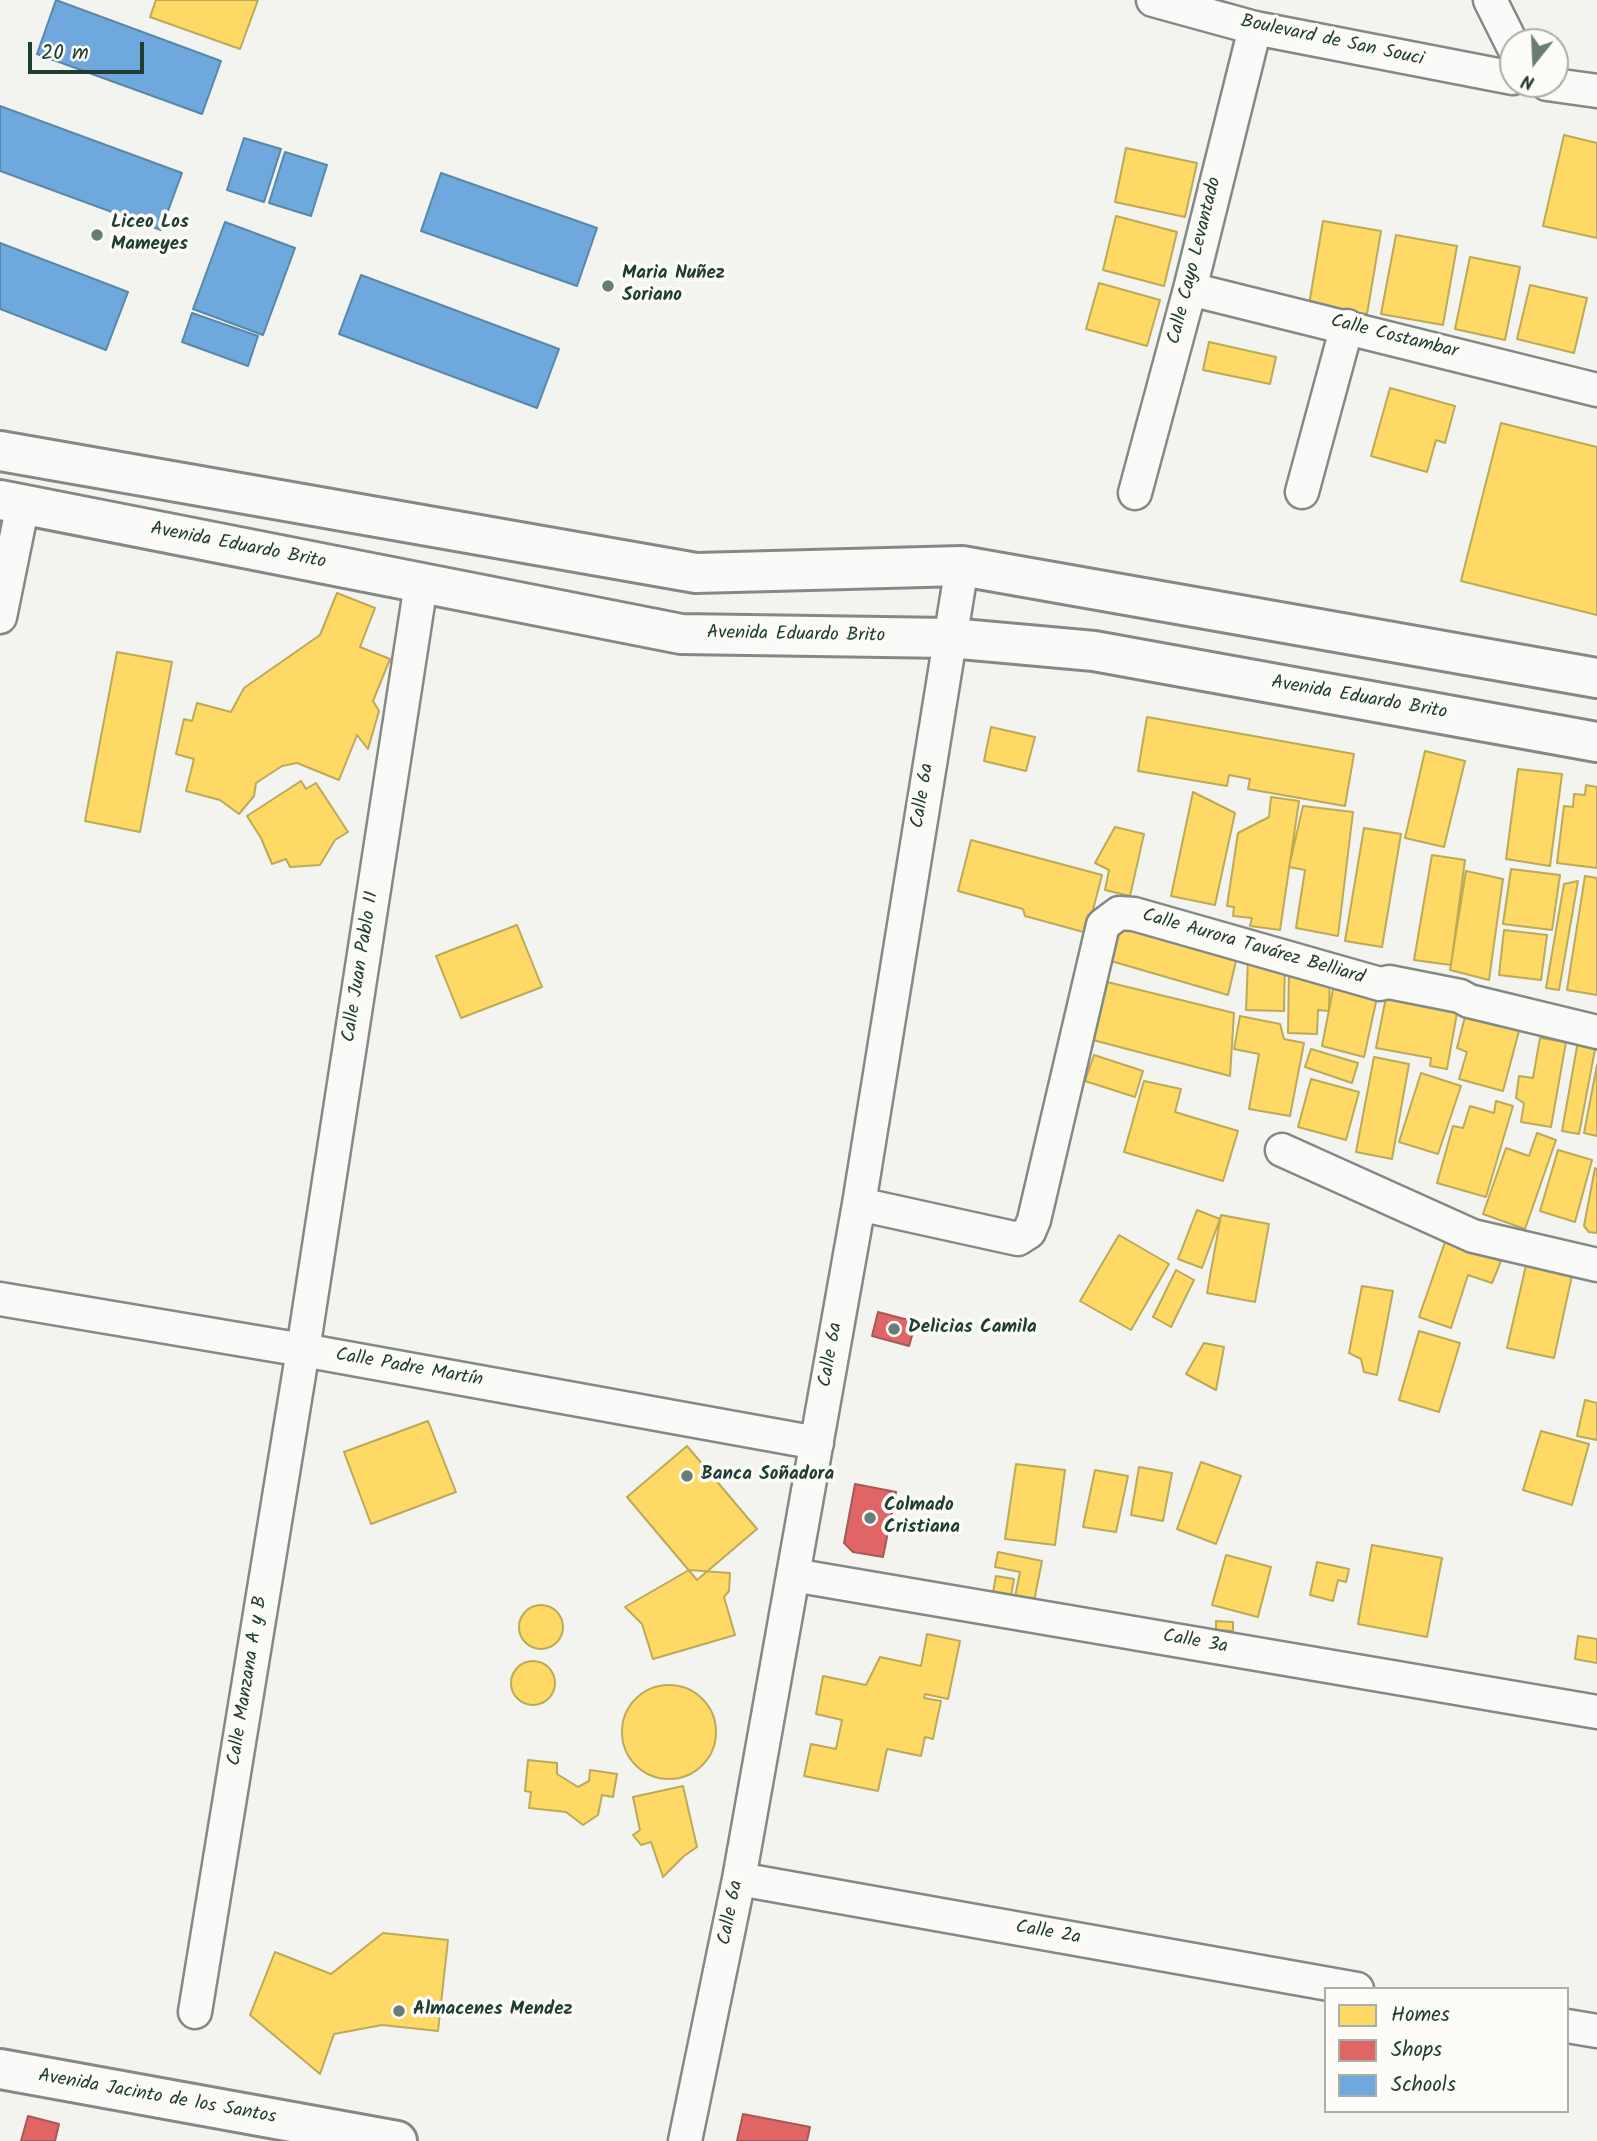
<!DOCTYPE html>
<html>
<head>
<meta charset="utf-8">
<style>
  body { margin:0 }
  #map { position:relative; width:1597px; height:2141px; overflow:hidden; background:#f3f3f0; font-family:Kalam,sans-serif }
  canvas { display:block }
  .legend { position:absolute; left:1324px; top:1987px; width:245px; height:126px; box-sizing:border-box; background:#fdfcf7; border:2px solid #a4b0a9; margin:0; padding:9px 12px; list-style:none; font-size:21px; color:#1f3d34 }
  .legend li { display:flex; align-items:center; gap:14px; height:35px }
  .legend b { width:35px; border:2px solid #a4b0a9 }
  .north { position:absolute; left:1499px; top:28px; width:70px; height:70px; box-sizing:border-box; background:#fdfcf7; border:2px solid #a4b0a9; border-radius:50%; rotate:198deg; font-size:19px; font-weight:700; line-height:28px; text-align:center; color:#1f3d34 }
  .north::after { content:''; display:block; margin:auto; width:24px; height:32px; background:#697d76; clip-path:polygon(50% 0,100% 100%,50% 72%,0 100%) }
  .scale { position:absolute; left:28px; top:42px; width:116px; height:32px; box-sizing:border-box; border:4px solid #1f3d34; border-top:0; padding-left:9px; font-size:21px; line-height:24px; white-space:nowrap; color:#1f3d34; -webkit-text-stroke:5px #fdfcf7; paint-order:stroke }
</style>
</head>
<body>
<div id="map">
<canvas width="1597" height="2141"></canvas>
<ul class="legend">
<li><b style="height:19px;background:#ffd966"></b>Homes</li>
<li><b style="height:19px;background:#e06666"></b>Shops</li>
<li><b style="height:19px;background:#6fa8dc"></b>Schools</li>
</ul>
<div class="north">N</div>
<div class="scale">20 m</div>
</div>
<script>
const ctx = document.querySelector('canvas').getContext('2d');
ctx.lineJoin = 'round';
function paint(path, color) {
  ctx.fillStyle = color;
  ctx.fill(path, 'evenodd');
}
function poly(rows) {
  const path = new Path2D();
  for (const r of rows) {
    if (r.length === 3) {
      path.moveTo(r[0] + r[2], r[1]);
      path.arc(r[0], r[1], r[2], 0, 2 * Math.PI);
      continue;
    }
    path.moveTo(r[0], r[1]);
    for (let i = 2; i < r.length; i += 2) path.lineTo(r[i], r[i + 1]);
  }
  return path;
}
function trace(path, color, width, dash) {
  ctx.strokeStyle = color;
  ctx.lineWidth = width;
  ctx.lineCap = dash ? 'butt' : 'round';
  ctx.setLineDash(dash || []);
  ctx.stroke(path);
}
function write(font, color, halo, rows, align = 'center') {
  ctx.font = font + ' Kalam,sans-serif';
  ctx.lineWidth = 7;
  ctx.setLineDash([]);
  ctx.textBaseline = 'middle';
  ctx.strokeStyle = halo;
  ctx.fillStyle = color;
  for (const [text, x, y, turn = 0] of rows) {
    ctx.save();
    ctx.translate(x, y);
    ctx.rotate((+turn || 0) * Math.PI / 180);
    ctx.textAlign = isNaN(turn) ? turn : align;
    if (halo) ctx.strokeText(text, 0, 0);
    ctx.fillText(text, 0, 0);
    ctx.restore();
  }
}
const homes = poly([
  [156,0,258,0,240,49,150,17,156,0],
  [1564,135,1597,143,1597,238,1543,226,1564,135],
  [1126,148,1197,163,1185,217,1115,202,1126,148],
  [1116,216,1177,232,1164,286,1103,270,1116,216],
  [1323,221,1381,231,1367,314,1309,305,1323,221],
  [1396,235,1457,246,1443,325,1381,314,1396,235],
  [1470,257,1520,267,1505,340,1455,329,1470,257],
  [1099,283,1160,300,1147,346,1086,329,1099,283],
  [1530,285,1587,298,1574,353,1517,339,1530,285],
  [1209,342,1276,357,1270,384,1203,370,1209,342],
  [1390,388,1455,406,1445,443,1436,440,1427,472,1371,456,1390,388],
  [1501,423,1597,447,1597,615,1461,581,1501,423],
  [337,593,375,608,360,647,390,659,373,701,379,711,368,749,357,735,339,780,297,763,282,766,256,783,254,796,239,814,220,800,186,791,194,759,176,754,184,719,192,721,197,703,231,712,244,688,320,635,337,593],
  [117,652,172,662,140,832,85,821,117,652],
  [1147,717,1354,754,1345,806,1248,789,1250,779,1229,775,1227,786,1138,771,1147,717],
  [991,727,1035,737,1026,771,984,761,991,727],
  [1425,751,1465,761,1444,847,1405,838,1425,751],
  [1518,769,1562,774,1550,866,1506,859,1518,769],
  [301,781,306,789,316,783,348,832,335,840,320,865,290,867,286,859,272,864,261,838,247,816,301,781],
  [1586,785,1597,787,1597,868,1557,863,1564,806,1573,807,1574,794,1585,795,1586,785],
  [1193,792,1235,813,1215,905,1171,896,1193,792],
  [1271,797,1299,801,1280,930,1250,926,1252,918,1233,916,1234,907,1227,906,1238,833,1269,817,1271,797],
  [1303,806,1353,812,1338,936,1296,928,1305,870,1289,867,1303,806],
  [1115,827,1144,834,1130,896,1105,890,1109,870,1095,863,1115,827],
  [1364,828,1401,834,1382,947,1345,941,1364,828],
  [971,840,1102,875,1087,933,1025,916,1023,909,958,891,971,840],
  [1432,855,1465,860,1451,965,1414,960,1432,855],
  [1511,869,1560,875,1552,930,1503,924,1511,869],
  [1466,871,1503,879,1489,980,1450,970,1466,871],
  [1585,876,1597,878,1597,995,1567,990,1585,876],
  [1578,881,1559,990,1546,988,1564,884,1578,881],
  [517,925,542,987,461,1018,436,956,517,925],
  [1119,925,1239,948,1228,995,1111,961,1119,925],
  [1504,930,1547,935,1541,980,1499,975,1504,930],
  [1248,959,1285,960,1284,1011,1246,1010,1248,959],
  [1289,969,1330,970,1329,1011,1318,1010,1317,1034,1288,1033,1289,969],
  [1336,974,1380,984,1364,1057,1322,1046,1336,974],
  [1107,982,1234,1013,1230,1076,1089,1039,1107,982],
  [1389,982,1460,996,1447,1069,1430,1066,1431,1058,1376,1048,1389,982],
  [1469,1001,1523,1016,1503,1091,1459,1079,1467,1052,1457,1048,1469,1001],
  [1240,1016,1280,1024,1284,1039,1304,1043,1290,1116,1249,1109,1259,1054,1234,1049,1240,1016],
  [1540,1038,1566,1042,1551,1127,1521,1122,1524,1103,1516,1098,1519,1076,1533,1078,1540,1038],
  [1578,1041,1596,1044,1579,1134,1562,1131,1578,1041],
  [1311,1049,1358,1063,1352,1083,1305,1067,1311,1049],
  [1094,1055,1143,1071,1135,1097,1085,1081,1094,1055],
  [1374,1057,1409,1064,1392,1159,1356,1152,1374,1057],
  [1597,1065,1597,1136,1584,1133,1597,1065],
  [1421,1073,1461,1086,1438,1154,1399,1142,1421,1073],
  [1311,1079,1359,1092,1346,1140,1298,1127,1311,1079],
  [1144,1081,1181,1089,1175,1112,1238,1131,1223,1181,1124,1152,1144,1081],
  [1496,1101,1513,1106,1486,1197,1437,1183,1453,1126,1463,1128,1470,1106,1494,1113,1496,1101],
  [1537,1133,1556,1140,1525,1229,1483,1214,1506,1148,1529,1156,1537,1133],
  [1558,1150,1592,1160,1575,1222,1540,1211,1558,1150],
  [1595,1168,1597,1169,1597,1233,1589,1232,1584,1226,1595,1168],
  [1197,1210,1220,1219,1202,1268,1178,1259,1197,1210],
  [1221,1215,1269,1224,1255,1302,1207,1293,1221,1215],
  [1119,1235,1169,1264,1131,1330,1080,1301,1119,1235],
  [1445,1242,1501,1261,1492,1283,1468,1275,1451,1328,1419,1317,1445,1242],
  [1527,1261,1573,1271,1554,1358,1507,1348,1527,1261],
  [1176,1270,1194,1280,1171,1327,1153,1317,1176,1270],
  [1362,1286,1393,1291,1377,1375,1364,1372,1361,1359,1349,1353,1362,1286],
  [1419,1331,1460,1343,1439,1412,1399,1400,1419,1331],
  [1204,1343,1224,1347,1216,1390,1186,1374,1204,1343],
  [1585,1400,1597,1403,1597,1440,1577,1436,1585,1400],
  [428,1421,456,1492,371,1524,344,1452,428,1421],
  [1541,1431,1589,1444,1572,1505,1523,1490,1541,1431],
  [687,1446,757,1529,697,1580,627,1497,687,1446],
  [1201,1462,1241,1476,1216,1544,1177,1529,1201,1462],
  [1016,1464,1065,1470,1055,1545,1005,1539,1016,1464],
  [1139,1467,1172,1473,1163,1521,1131,1515,1139,1467],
  [1095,1470,1128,1476,1116,1532,1083,1527,1095,1470],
  [1372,1545,1442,1558,1427,1637,1358,1624,1372,1545],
  [998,1552,1042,1561,1034,1601,1015,1597,1020,1572,995,1567,998,1552],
  [1226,1555,1271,1567,1258,1617,1212,1605,1226,1555],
  [1317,1562,1349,1569,1346,1582,1338,1580,1333,1601,1310,1595,1317,1562],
  [689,1570,730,1573,729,1591,724,1597,735,1635,653,1659,642,1624,625,1607,689,1570],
  [996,1576,1014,1579,1010,1601,992,1598,996,1576],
  [541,1627,22],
  [1216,1621,1233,1622,1233,1631,1216,1630,1216,1621],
  [927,1634,960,1641,948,1699,925,1694,924,1698,941,1701,933,1739,925,1737,921,1756,887,1749,878,1791,804,1776,811,1744,836,1749,842,1720,816,1714,823,1676,866,1685,880,1657,921,1666,927,1634],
  [1578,1636,1597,1639,1597,1663,1575,1659,1578,1636],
  [533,1683,22],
  [669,1732,47],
  [528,1760,557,1763,557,1774,578,1787,589,1781,590,1770,617,1774,613,1797,602,1795,598,1815,583,1825,566,1812,529,1808,531,1792,525,1791,528,1760],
  [683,1786,697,1847,684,1856,663,1877,651,1842,641,1845,633,1835,640,1830,633,1797,683,1786],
  [383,1933,448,1940,438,2031,382,2025,334,2034,320,2074,250,2015,275,1952,331,1974,383,1933]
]);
const shops = poly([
  [878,1312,916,1322,909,1346,872,1336,878,1312],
  [855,1484,896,1492,883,1557,853,1552,844,1543,855,1484],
  [743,2114,810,2127,807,2141,737,2141,743,2114],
  [28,2116,59,2124,55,2141,21,2141,28,2116]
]);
const schools = poly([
  [56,0,221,61,202,114,37,54,56,0],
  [0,106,182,173,161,230,0,171,0,106],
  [244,138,281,149,264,202,227,190,244,138],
  [285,152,327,165,311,216,269,203,285,152],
  [441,173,597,228,577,286,421,231,441,173],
  [225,222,295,248,263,335,193,309,225,222],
  [0,243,128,292,106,350,0,309,0,243],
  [361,275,559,349,537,408,339,334,361,275],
  [192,313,258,336,248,366,182,342,192,313]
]);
const street = poly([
  [1153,0,1255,28,1513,78],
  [1490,0,1513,46],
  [1547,84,1597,91],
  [1190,289,1597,390],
  [1302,492,1347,326],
  [1135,493,1190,289,1255,28],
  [0,617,23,504],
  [1282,1150,1473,1236,1597,1265],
  [859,1204,1018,1239,1029,1232,1034,1220,1103,925,1119,913,1134,914,1380,984,1389,982,1460,996,1469,1001,1597,1032],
  [0,1299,303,1350,817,1443],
  [793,1575,1597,1712],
  [739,1879,1357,1989],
  [195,2012,303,1350,421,584],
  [1567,2026,1597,2031],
  [685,2141,739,1879,859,1204,962,566]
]);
const secondary = poly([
  [0,451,696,573,962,566,1597,678],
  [0,500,681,634,950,638,1094,651,1597,742],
  [0,2069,397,2141]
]);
const markers = [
  [97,235,7,"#697d76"],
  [608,286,7,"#697d76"],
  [894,1329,7,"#697d76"],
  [687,1476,7,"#697d76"],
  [870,1518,7,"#697d76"],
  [399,2011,7,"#697d76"]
];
const streetNames = [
  ["Boulevard de San Souci",1332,42,12],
  ["Calle Cayo Levantado",1196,261,-76],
  ["Calle Costambar",1394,338,14],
  ["Avenida Eduardo Brito",238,547,11],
  ["Avenida Eduardo Brito",796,636,1],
  ["Avenida Eduardo Brito",1359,699,10],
  ["Calle 6a",924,796,-81],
  ["Calle Aurora Tavárez Belliard",1253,948,16],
  ["Calle Juan Pablo II",362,967,-81],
  ["Calle 6a",832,1355,-80],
  ["Calle Padre Martín",409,1369,10],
  ["Calle 3a",1195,1643,10],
  ["Calle Manzana A y B",249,1681,-81],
  ["Calle 6a",732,1913,-79],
  ["Calle 2a",1048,1934,10],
  ["Avenida Jacinto de los Santos",157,2098,10]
];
const poiNames = [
  ["Liceo Los",111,224],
  ["Mameyes",111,246],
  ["Maria Nuñez",622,275],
  ["Soriano",622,297],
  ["Delicias Camila",908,1329],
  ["Banca Soñadora",701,1476],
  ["Colmado",884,1507],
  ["Cristiana",884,1529],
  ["Almacenes Mendez",413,2011]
];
paint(homes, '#ffd966');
trace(homes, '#bcaa57', 2);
paint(shops, '#e06666');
trace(shops, '#a65a57', 2);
paint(schools, '#6fa8dc');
trace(schools, '#5788aa', 2);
trace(street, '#848986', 37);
trace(secondary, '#848986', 44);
trace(street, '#fafaf8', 32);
trace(secondary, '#fafaf8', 38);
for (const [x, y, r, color] of markers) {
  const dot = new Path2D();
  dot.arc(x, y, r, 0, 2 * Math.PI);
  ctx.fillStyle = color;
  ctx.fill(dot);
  trace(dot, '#fdfcf7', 2.5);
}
write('19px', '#1f3d34', '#fdfcf7', streetNames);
write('bold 19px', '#1f3d34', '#fdfcf7', poiNames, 'left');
</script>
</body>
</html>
